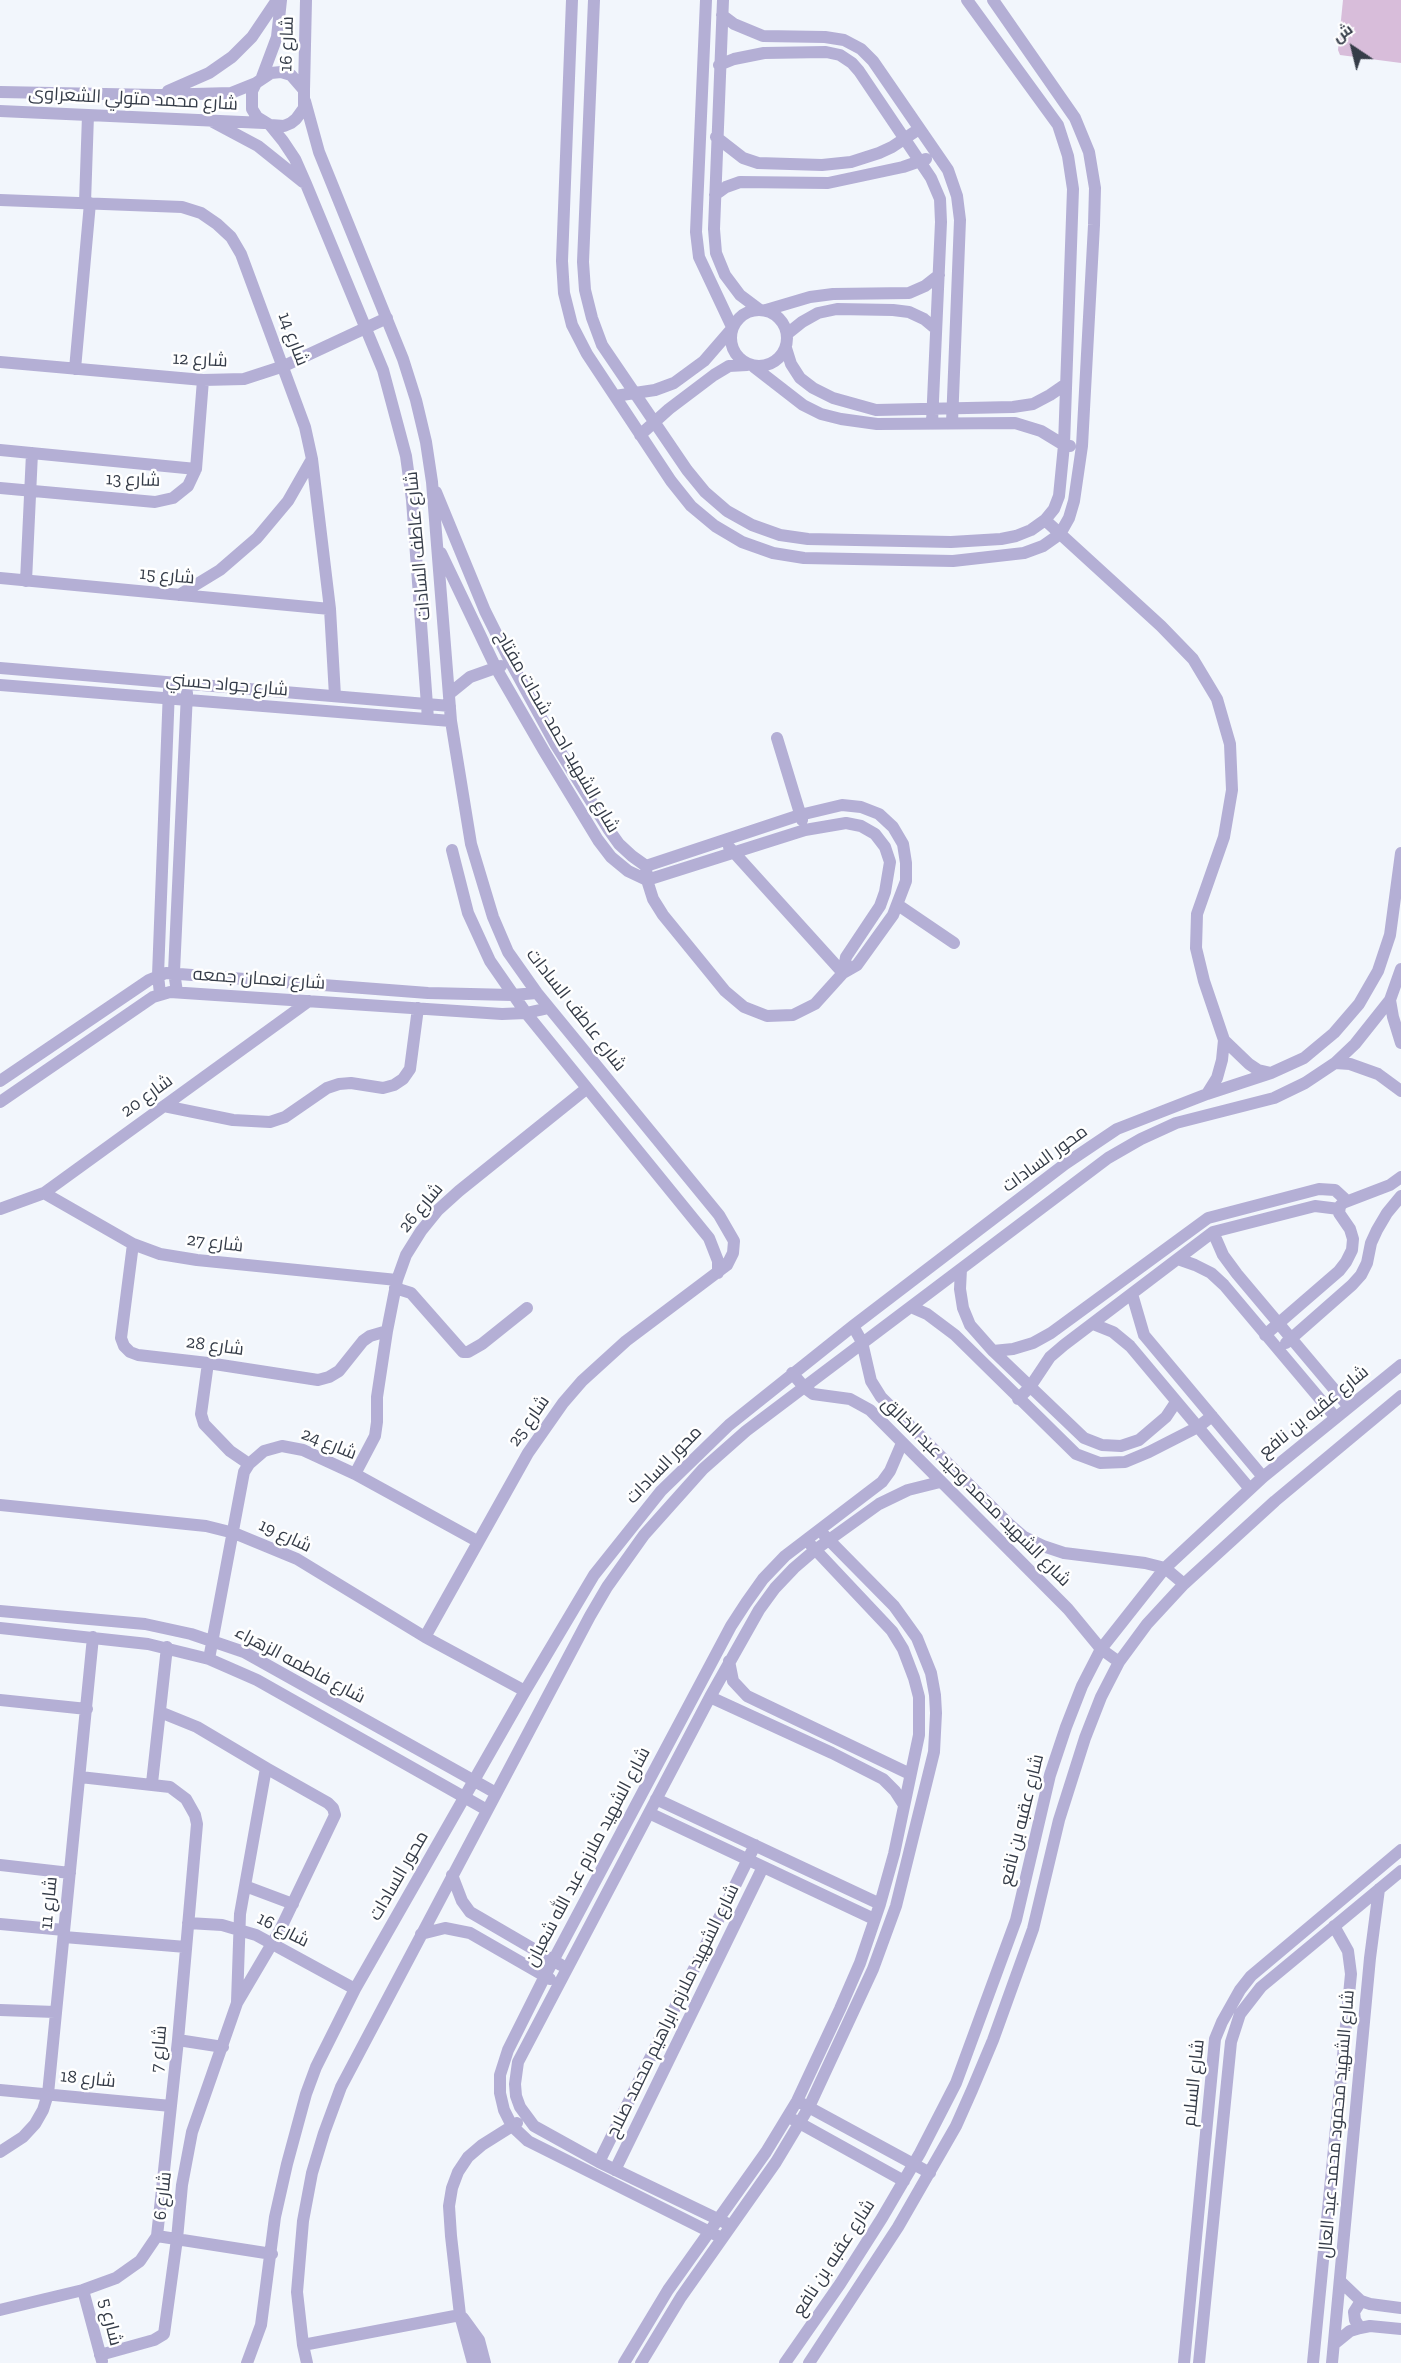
<!DOCTYPE html>
<html>
<head>
<meta charset="utf-8">
<style>
  body { margin:0 }
  #map { position:relative; width:1401px; height:2363px; overflow:hidden; background:#f2f6fc; font-family:"Zilla Slab",Cairo,serif }
  canvas { display:block }
  .north { position:absolute; left:1323px; top:18px; width:60px; height:60px; -webkit-text-stroke:4px #fff; paint-order:stroke; rotate:325deg; font-size:16px; font-weight:700; line-height:24px; text-align:center; color:#353c48 }
  .north::after { content:''; display:block; margin:auto; width:21px; height:27px; background:#353c48; clip-path:polygon(50% 0,100% 100%,50% 72%,0 100%) }
</style>
</head>
<body>
<div id="map">
<canvas width="1401" height="2363"></canvas>
<div class="north">ش</div>
</div>
<script>
const ctx = document.querySelector('canvas').getContext('2d');
ctx.lineJoin = 'round';
function paint(path, color) {
  ctx.fillStyle = color;
  ctx.fill(path, 'evenodd');
}
function poly(rows) {
  const path = new Path2D();
  for (const r of rows) {
    if (r.length === 3) {
      path.moveTo(r[0] + r[2], r[1]);
      path.arc(r[0], r[1], r[2], 0, 2 * Math.PI);
      continue;
    }
    path.moveTo(r[0], r[1]);
    for (let i = 2; i < r.length; i += 2) path.lineTo(r[i], r[i + 1]);
  }
  return path;
}
function trace(path, color, width, dash) {
  ctx.strokeStyle = color;
  ctx.lineWidth = width;
  ctx.lineCap = dash ? 'butt' : 'round';
  ctx.setLineDash(dash || []);
  ctx.stroke(path);
}
function write(font, color, halo, rows, align = 'center') {
  ctx.font = font + ' "Zilla Slab",Cairo,serif';
  ctx.lineWidth = 5;
  ctx.setLineDash([]);
  ctx.textBaseline = 'middle';
  ctx.strokeStyle = halo;
  ctx.fillStyle = color;
  for (const [text, x, y, turn = 0] of rows) {
    ctx.save();
    ctx.translate(x, y);
    ctx.rotate((+turn || 0) * Math.PI / 180);
    ctx.textAlign = isNaN(turn) ? turn : align;
    if (halo) ctx.strokeText(text, 0, 0);
    ctx.fillText(text, 0, 0);
    ctx.restore();
  }
}
const green = poly([
  [1343,0,1401,0,1401,63,1340,55,1338,50]
]);
const minor = poly([
  [572,0,562,261,564,293,572,325,587,354,671,481,691,506,715,526,742,542,773,553,804,558,953,561,1024,553,1043,546,1060,534,1069,518,1074,501,1082,446,1094,225,1095,188,1089,152,1075,118,993,0],
  [594,0,583,262,585,290,592,318,602,345,687,470,705,492,727,511,752,525,780,535,808,539,951,542,1001,539,1016,536,1031,530,1045,520,1054,509,1059,496,1064,445,1073,189,1068,156,1058,125,967,0],
  [706,0,696,232,699,257,732,327],
  [723,0,714,229,716,253,725,275,740,295,760,310],
  [722,15,734,24,763,36,825,37,844,40,861,49,873,61,948,170,957,196,960,220,952,423],
  [719,65,734,59,764,53,826,52,840,55,852,63,859,71,931,178,940,199,941,222,932,423],
  [262,77,277,37,281,0],
  [304,90,306,0],
  [168,91,209,73,232,57,252,37,277,0],
  [0,92,157,95,231,93,256,83],
  [305,101,319,152,403,359,416,400,426,442,432,482,451,721,471,844,493,917,508,952,537,993,719,1215,734,1241,733,1253,727,1265,626,1341,582,1381,563,1403,528,1453,425,1637],
  [0,111,264,123],
  [213,122,258,146,303,182],
  [270,125,284,126,291,123,296,119,304,108,304,90,291,75,281,72,271,73,256,83,252,91,252,109,257,117,270,125,283,141,295,159,306,184,383,370,406,456,412,500,428,719],
  [716,137,743,158,758,163,822,165,851,162,879,153,892,147,919,129],
  [715,195,726,187,740,182,828,183,903,167,926,159],
  [0,200,182,207,201,213,217,224,231,237,241,254,305,427,312,459,330,609,335,696],
  [85,203,88,115],
  [759,338,28],
  [766,310,810,297,833,294,909,293,925,286,939,275],
  [787,334,802,322,818,313,837,309,893,310,909,312,924,319,936,329],
  [786,348,791,364,800,378,813,388,833,398,876,410,1013,407,1033,404,1050,395,1066,384],
  [0,362,203,380,244,379,284,366,387,318],
  [754,367,803,405,821,414,841,419,877,424,1015,423,1041,431,1064,445,1070,446],
  [75,369,90,203],
  [615,396,655,390,674,383,704,361,730,331],
  [640,435,669,409,714,375,729,366,747,365],
  [0,450,196,469],
  [0,488,155,502,173,498,188,486,196,469,203,380],
  [436,492,485,611,510,661,556,745,609,830,619,844,632,856,646,866,800,815,842,805,861,807,879,814,893,827,903,844,906,863,906,881,893,915,857,965,843,973,815,1004,793,1015,767,1016,744,1007,725,991,663,915,653,899,647,880,646,866],
  [1045,520,1161,626,1193,659,1217,699,1230,744,1232,790,1224,837,1197,914,1196,948,1204,981,1224,1040,1249,1064,1258,1070,1271,1073],
  [441,553,496,668,544,751,598,840,611,857,628,871,647,880,805,830,846,823,861,826,875,834,885,847,890,862,885,892,880,906,846,957,843,973],
  [0,578,330,609],
  [26,581,32,453],
  [179,595,220,570,257,538,288,501,312,459],
  [0,668,450,706],
  [0,685,451,721],
  [449,694,470,677,501,666],
  [777,738,802,820],
  [729,847,843,973],
  [452,850,468,913,490,961,526,1013,709,1238,718,1261,718,1273],
  [898,905,954,943],
  [177,992,174,972,187,693],
  [160,994,158,975,169,689],
  [1390,1000,1393,1017,1401,1043],
  [1335,1063,1350,1064,1378,1074,1401,1091],
  [0,1081,149,980,166,973,428,993,512,995,537,993],
  [1207,1094,1217,1078,1222,1060,1224,1040],
  [0,1102,153,997,170,992,502,1014,526,1013,549,1008],
  [164,1106,233,1120,270,1122,285,1117,327,1088,339,1084,351,1083,383,1088,394,1085,403,1079,410,1069,418,1008],
  [44,1193,133,1244,160,1254,197,1260,397,1280],
  [0,1209,44,1193,309,1001],
  [1213,1232,1223,1255,1237,1274,1349,1407],
  [133,1244,121,1338,124,1346,130,1352,138,1355,208,1363,318,1380,329,1377,339,1371,363,1341,370,1336,387,1331],
  [1178,1259,1195,1265,1211,1273,1224,1285,1336,1418],
  [961,1269,960,1289,963,1308,970,1325,993,1351,1084,1438,1102,1445,1121,1446,1139,1440,1166,1417,1176,1402],
  [395,1288,411,1293,463,1352,468,1352,482,1344,527,1308],
  [1132,1294,1144,1335,1263,1477],
  [911,1307,927,1314,955,1335,1076,1454,1100,1463,1125,1462,1149,1452,1198,1427,1212,1416],
  [1093,1324,1113,1332,1130,1346,1250,1489],
  [853,1326,862,1342,871,1381,881,1397,1009,1524,1024,1537,1043,1546,1064,1553,1145,1563,1165,1568,1184,1584],
  [1265,1335,1339,1271,1346,1262,1352,1250,1353,1239,1350,1229,1339,1213,1340,1206,1343,1203,1390,1185,1401,1177],
  [1286,1343,1352,1285,1361,1275,1367,1263,1371,1243,1377,1230,1387,1213,1401,1196],
  [993,1351,1013,1349,1033,1343,1051,1333,1208,1218,1319,1189,1335,1190,1347,1201],
  [208,1363,201,1414,204,1424,230,1451,249,1464],
  [792,1373,805,1388,813,1394,850,1399,870,1410,1068,1609,1101,1649,1119,1662],
  [1018,1399,1030,1387,1050,1357,1064,1345,1213,1232,1315,1206,1339,1209],
  [355,1474,375,1436,377,1422,377,1397,387,1331,397,1280,406,1255,421,1231,438,1210,459,1191,586,1089],
  [0,1505,206,1526,234,1533,297,1559,425,1637,525,1691],
  [0,1611,145,1624,191,1634,244,1652,496,1793],
  [0,1628,148,1644,209,1659,257,1680,487,1810],
  [209,1659,244,1472,249,1464,264,1451,282,1446,303,1450,355,1474,477,1541],
  [729,1661,733,1681,747,1696,910,1774],
  [710,1697,832,1753,883,1779,895,1791,904,1805],
  [0,1700,87,1709],
  [152,1783,167,1647],
  [656,1799,880,1904],
  [649,1813,874,1919],
  [0,1865,70,1873],
  [452,1875,462,1901,470,1912,561,1965],
  [245,1886,293,1904],
  [188,1923,222,1925,256,1935,355,1989],
  [0,1924,64,1930],
  [421,1934,445,1928,470,1933,550,1979],
  [64,1937,186,1947],
  [237,2002,240,1914,266,1768],
  [0,2010,55,2012],
  [178,2040,223,2047],
  [0,2090,171,2106],
  [801,2103,930,2173],
  [794,2120,904,2181],
  [0,2152,23,2137,35,2124,43,2110,48,2094,93,1637],
  [599,2162,755,1845],
  [615,2170,763,1867],
  [730,2225,599,2162,534,2126,520,2107,516,2096,515,2084,518,2062,710,1697,759,1610,775,1588,794,1568,815,1550,879,1504,908,1490,940,1482],
  [157,2236,272,2254],
  [722,2238,528,2141,512,2126,504,2110,500,2093,500,2075,508,2050,545,1976,731,1626,746,1603,763,1579,785,1556,882,1482,890,1471,902,1443],
  [1340,2281,1361,2301,1370,2304,1401,2308],
  [83,2290,102,2361],
  [0,2310,83,2290,116,2278,140,2261,157,2236,178,2040,197,1824,195,1815,186,1799,170,1787,80,1777],
  [463,2318,479,2340,485,2363],
  [1360,2328,1355,2320,1354,2312,1361,2301],
  [1334,2344,1350,2331,1360,2328,1370,2326,1401,2329],
  [303,2345,460,2315],
  [100,2355,154,2340,164,2334,177,2239,182,2185,192,2132,237,2003,280,1930,335,1815,333,1808,328,1803,266,1768,197,1727,160,1712],
  [247,2363,261,2325,275,2217,287,2164,306,2094,316,2067,355,1989,525,1691,594,1575,661,1491,729,1425,853,1326,1065,1164,1117,1129,1207,1094,1271,1073,1304,1058,1334,1033,1359,1004,1378,971,1390,935,1401,853],
  [307,2363,303,2345,297,2292,303,2221,312,2173,324,2133,341,2087,590,1616,607,1587,644,1535,703,1469,746,1431,1108,1158,1141,1139,1176,1123,1274,1098,1305,1083,1335,1063,1355,1044,1390,1000,1401,969],
  [473,2363,460,2315,451,2236,449,2206,452,2188,458,2172,468,2157,482,2145,517,2123],
  [624,2363,668,2290,766,2152,797,2101,840,2009,860,1963,880,1904,894,1854,919,1735,919,1697,914,1678,903,1649,892,1631,810,1544],
  [641,2363,681,2297,776,2162,809,2107,873,1969,896,1906,934,1752,936,1713,935,1695,931,1673,917,1638,894,1606,824,1535],
  [785,2363,840,2284,882,2218,920,2153,956,2083,1016,1920,1050,1775,1066,1727,1082,1686,1101,1649,1165,1568,1263,1477,1401,1365],
  [809,2363,898,2227,956,2126,972,2090,993,2040,1033,1929,1059,1820,1085,1738,1101,1697,1119,1662,1147,1624,1184,1584,1275,1501,1401,1396],
  [1184,2363,1215,2039,1222,2022,1240,1990,1251,1976,1401,1850],
  [1199,2363,1231,2042,1240,2014,1261,1987,1401,1871],
  [1313,2363,1351,1974,1348,1951,1334,1926],
  [1332,2363,1370,1958,1379,1889]
]);
const streetNames = [
  ["شارع 16",287,44,-88],
  ["شارع محمد متولي الشعراوى",133,99,3],
  ["شارع 14",293,339,69],
  ["شارع 12",200,360,3],
  ["شارع 13",133,480,2],
  ["شارع عاطف السادات",418,546,-95],
  ["شارع 15",167,576,5],
  ["شارع جواد حسني",227,685,5],
  ["شارع الشهيد احمد شحات مفتاح",557,732,60],
  ["شارع نعمان جمعه",259,979,4],
  ["شارع عاطف السادات",576,1010,52],
  ["شارع 20",147,1096,-36],
  ["محور السادات",1045,1159,-36],
  ["شارع 26",421,1208,-50],
  ["شارع 27",215,1243,7],
  ["شارع 28",215,1346,8],
  ["شارع عقبه بن نافع",1314,1412,-39],
  ["شارع 25",529,1421,-55],
  ["شارع 24",329,1444,22],
  ["محور السادات",664,1465,-46],
  ["شارع الشهيد محمد وحيد عبد الخالق",976,1492,45],
  ["شارع 19",285,1536,25],
  ["شارع فاطمه الزهراء",300,1665,28],
  ["شارع عقبه بن نافع",1022,1820,-76],
  ["شارع الشهيد ملازم عبد الله شعبان",588,1857,-62],
  ["محور السادات",399,1876,-60],
  ["شارع 11",49,1903,-84],
  ["شارع 16",283,1930,27],
  ["شارع الشهيد ملازم ابراهيم محمد صلاح",673,2011,-64],
  ["شارع 7",159,2049,-85],
  ["شارع 18",88,2079,6],
  ["شارع السلام",1194,2083,-84],
  ["شارع الشهيد محمود محمد عبد العال",1337,2124,-85],
  ["شارع 6",163,2196,-83],
  ["شارع عقبه بن نافع",834,2258,-57],
  ["شارع 5",110,2322,76]
];
paint(green, '#d8bdda');
trace(minor, '#b4afd5', 12);
write('18px', '#353c48', '#fff', streetNames);
</script>
</body>
</html>
